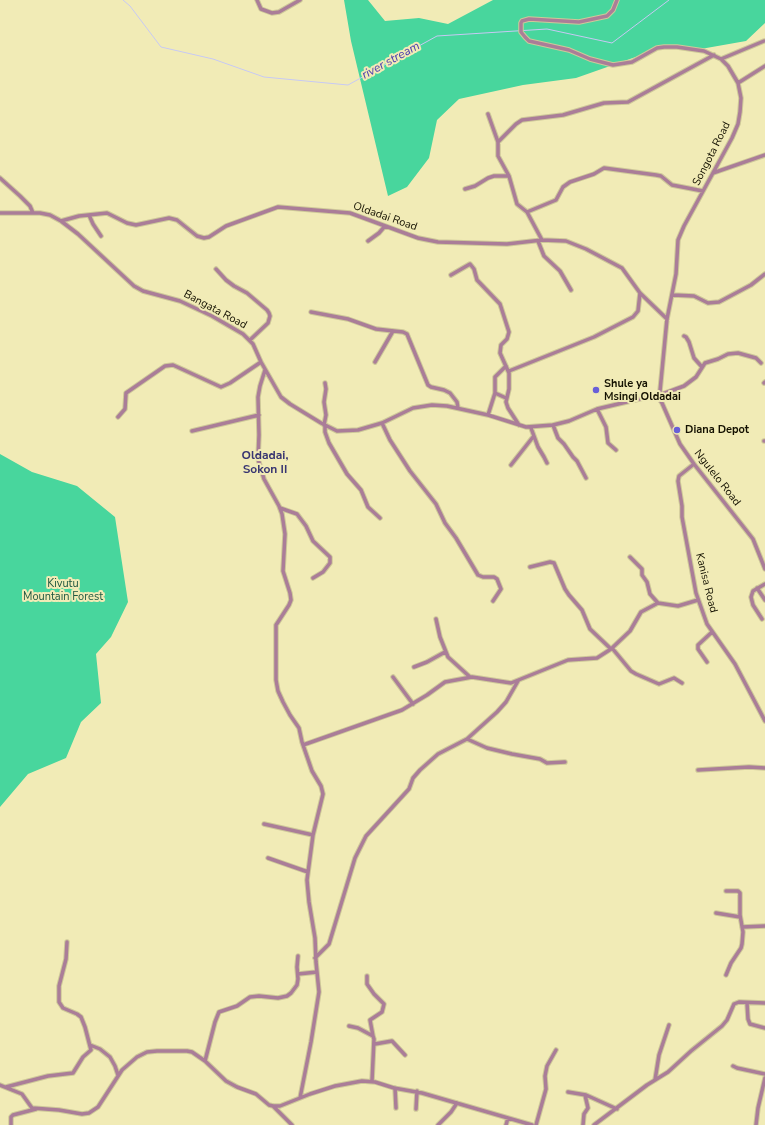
<!DOCTYPE html>
<html>
<head>
<meta charset="utf-8">
<style>
  body { margin:0 }
  canvas { display:block; background:#f1ebb6 }
</style>
</head>
<body>
<canvas width="765" height="1125"></canvas>
<script>
const ctx = document.querySelector('canvas').getContext('2d');
ctx.lineJoin = 'round';
function paint(path, color) {
  ctx.fillStyle = color;
  ctx.fill(path, 'evenodd');
}
function poly(rows) {
  const path = new Path2D();
  for (const r of rows) {
    path.moveTo(r[0], r[1]);
    for (let i = 2; i < r.length; i += 2) path.lineTo(r[i], r[i + 1]);
  }
  return path;
}
function trace(path, color, width, dash) {
  ctx.strokeStyle = color;
  ctx.lineWidth = width;
  ctx.lineCap = dash ? 'butt' : 'round';
  ctx.setLineDash(dash || []);
  ctx.stroke(path);
}
function write(font, color, halo, rows, align = 'center') {
  ctx.font = font + ' "Nunito Sans",sans-serif';
  ctx.lineWidth = 4;
  ctx.setLineDash([]);
  ctx.textBaseline = 'middle';
  ctx.strokeStyle = halo;
  ctx.fillStyle = color;
  for (const [text, x, y, turn = 0] of rows) {
    ctx.save();
    ctx.translate(x, y);
    ctx.rotate((+turn || 0) * Math.PI / 180);
    ctx.textAlign = isNaN(turn) ? turn : align;
    if (halo) ctx.strokeText(text, 0, 0);
    ctx.fillText(text, 0, 0);
    ctx.restore();
  }
}
const green = poly([
  [344,0,368,0,385,21,419,18,448,24,493,0,765,0,765,23,746,41,695,50,664,47,576,78,523,85,459,99,437,120,429,158,407,187,388,196,351,41],
  [0,454,32,472,77,486,115,517,128,602,111,637,96,654,101,703,81,722,66,758,28,774,0,807]
]);
const stream = poly([
  [123,0,130,6,161,47,213,59,264,77,348,85,437,36,547,29,612,43,669,0]
]);
const minor = poly([
  [257,0,261,9,272,13,279,12,300,0],
  [617,0,613,10,607,16,579,22,529,19,522,21,521,23,521,32,525,37,529,41,569,50,590,59,613,65,632,62,657,48,664,47,677,47,704,51,721,59,728,66,738,83,741,98,740,112,738,124,732,138,684,226,678,240,676,274,667,319,660,391,657,395],
  [721,59,764,41],
  [738,83,765,66],
  [488,114,498,142,498,156,509,176],
  [498,142,516,124,522,120,563,115,604,103,628,102,714,55],
  [713,173,765,155],
  [0,178,20,196,30,206,33,213],
  [465,189,475,186,488,178,494,176,509,176,517,204,527,212,542,240],
  [527,212,556,200,563,187,570,182,594,174,604,168,656,175,661,176,672,185,703,191],
  [0,213,40,213,50,215,61,221,78,234,134,286,143,291,180,301,212,316,243,334,253,344,261,362,281,397,290,404,321,423,337,431,358,430,382,423,413,408,432,405,447,406,488,415,526,427,553,425,569,421,597,409,652,396,657,396,684,386,696,377,705,363,718,359,728,354,738,353,756,358,761,363],
  [89,215,93,224,101,236],
  [61,221,79,216,107,213,127,223,136,225,169,218,177,220,197,236,204,238,209,237,226,226,278,207,350,213,418,238,438,242,507,244,542,240,566,241,586,249,622,268,640,293,667,319],
  [368,241,379,233,385,226],
  [538,241,544,256,560,271,571,290],
  [216,269,226,280,234,286,247,293,267,310,269,313,270,316,268,323,250,340],
  [451,275,470,264,474,269,477,280,500,304,509,332,507,339,501,345,500,353,509,373,509,389,506,402,508,408,519,425],
  [673,295,694,296,708,303,719,302,751,285,765,274],
  [311,312,348,319,376,329,403,332,407,334,428,385,431,387,444,390,450,393,457,402,458,408],
  [684,336,686,337,689,342,694,358,702,367],
  [375,362,393,331],
  [265,370,260,386,258,397,259,435,258,459,264,479,279,506,282,514,285,534,283,571,290,593,291,600,289,605,278,622,276,625,276,680,278,691,283,702,290,715,299,728,302,742,312,771,321,786,323,794,313,835,307,880,309,902,315,938,316,962,319,992,311,1042,300,1098],
  [509,371,594,337,633,317,638,311,640,293],
  [764,383,765,382],
  [495,393,506,398],
  [657,396,662,403,680,444,694,464,753,539,765,569],
  [597,409,606,427,608,443,616,450],
  [488,415,495,393,495,377,506,366],
  [118,417,125,409,126,393,165,366,173,365,221,387,230,383,261,362],
  [382,423,390,440,410,471,436,504,445,523,456,538,478,575,483,577,494,577,497,579,501,589,493,601],
  [324,425,326,415,324,402,326,389,325,383],
  [553,425,558,438,564,444,573,457,577,461,586,478],
  [325,426,325,432,329,443,347,474,361,490,368,507,380,518],
  [531,428,538,447,544,457,547,463],
  [192,431,259,415],
  [764,441,765,441],
  [694,464,679,476,678,481,682,506,682,517,696,593,707,624,735,664,765,721],
  [511,465,533,437],
  [280,508,297,514,306,526,313,541,330,557,330,563,323,572,313,578],
  [630,557,642,569,642,575,647,582,650,594,658,603],
  [530,567,550,562,554,563,565,589,569,595,582,610,590,629,611,649],
  [757,588,765,600],
  [436,619,440,637,448,657,470,677],
  [762,619,753,605,751,597,753,591,765,584],
  [612,648,631,671,636,674,659,684,674,678,682,683],
  [707,662,698,649,698,645,712,632],
  [414,667,427,662,445,652],
  [393,677,413,704],
  [467,739,487,748,512,754,540,759,547,763,565,762],
  [303,745,402,710,427,695,445,682,472,677,511,683,568,660,597,658,611,649,630,631,641,612,658,603,678,606,698,600],
  [698,770,749,767,765,768],
  [264,824,313,835],
  [268,858,308,872],
  [716,913,740,917],
  [742,927,765,926],
  [315,958,329,944,355,858,366,836,409,789,413,778,420,770,438,754,467,739,497,712,506,702,518,681],
  [298,974,317,972],
  [726,975,731,963,741,948,742,944,743,932,740,915,740,893,738,891,726,891],
  [367,976,367,984,374,994,384,1004,382,1012,370,1020,373,1036],
  [747,1003,748,1019,750,1024,765,1028],
  [349,1026,358,1028,373,1036,374,1039,372,1081],
  [375,1044,392,1041,405,1055],
  [90,1045,100,1049,110,1057,115,1066,118,1075],
  [205,1061,215,1022,219,1012,237,1006,250,997,259,996,278,998,287,996,291,993,297,985,298,979,297,967,298,956],
  [733,1066,737,1068,765,1074],
  [655,1080,659,1055,669,1025],
  [0,1085,22,1094,32,1108,59,1110,82,1114,89,1113,98,1107,122,1070,137,1057,147,1052,157,1051,187,1051,192,1052,205,1061,226,1081,237,1087,256,1094,269,1105,273,1106,280,1106,310,1094,335,1086,362,1081,375,1082,394,1088,422,1093,532,1125],
  [6,1087,48,1076,73,1073,83,1057,91,1050,85,1027,81,1017,77,1014,63,1008,59,1002,59,986,66,959,67,942],
  [395,1088,396,1108],
  [568,1092,586,1095,617,1109],
  [273,1106,292,1125],
  [416,1109,417,1091],
  [11,1125,11,1117,13,1115,36,1109],
  [438,1125,451,1112,457,1103],
  [506,1125,508,1118],
  [536,1125,546,1089,545,1076,547,1066,556,1050],
  [583,1125,584,1114,588,1108,585,1095],
  [594,1125,647,1085,668,1072,691,1051,722,1026,727,1020,734,1004,739,1002,765,1003],
  [756,1125,758,1108,765,1078]
]);
const markers = [
  [596,390,4,"#695fd8"],
  [677,430,4,"#695fd8"]
];
const streetNames = [
  ["Songota Road",712,154,-63],
  ["Oldadai Road",385,217,19],
  ["Bangata Road",215,310,28],
  ["Ngulelo Road",717,478,52],
  ["Kanisa Road",706,583,76]
];
const poiNames = [
  ["Shule ya",604,384],
  ["Msingi Oldadai",604,397],
  ["Diana Depot",685,430]
];
const parkNames = [
  ["Kivutu",63,584],
  ["Mountain Forest",63,597]
];
const waterNames = [
  ["river stream",391,61,-29]
];
const neighbourhoodNames = [
  ["Oldadai,",265,456],
  ["Sokon II",265,470]
];
paint(green, '#48d69d');
trace(stream, '#c7c9f4', 1);
trace(minor, '#cec899', 5.5);
trace(minor, '#aa7d98', 3.5);
for (const [x, y, r, color] of markers) {
  const dot = new Path2D();
  dot.arc(x, y, r, 0, 2 * Math.PI);
  ctx.fillStyle = color;
  ctx.fill(dot);
  trace(dot, '#f1ebb6', 1.5);
}
write('11px', '#141101', '#f1ebb6', streetNames);
write('bold 11px', '#141101', '#f1ebb6', poiNames, 'left');
write('11px', '#205841', '#f1ebb6', parkNames);
write('italic 12px', '#4a3aaf', '#f1ebb6', waterNames);
write('bold 12px', '#383571', '#f1ebb6', neighbourhoodNames);
</script>
</body>
</html>
